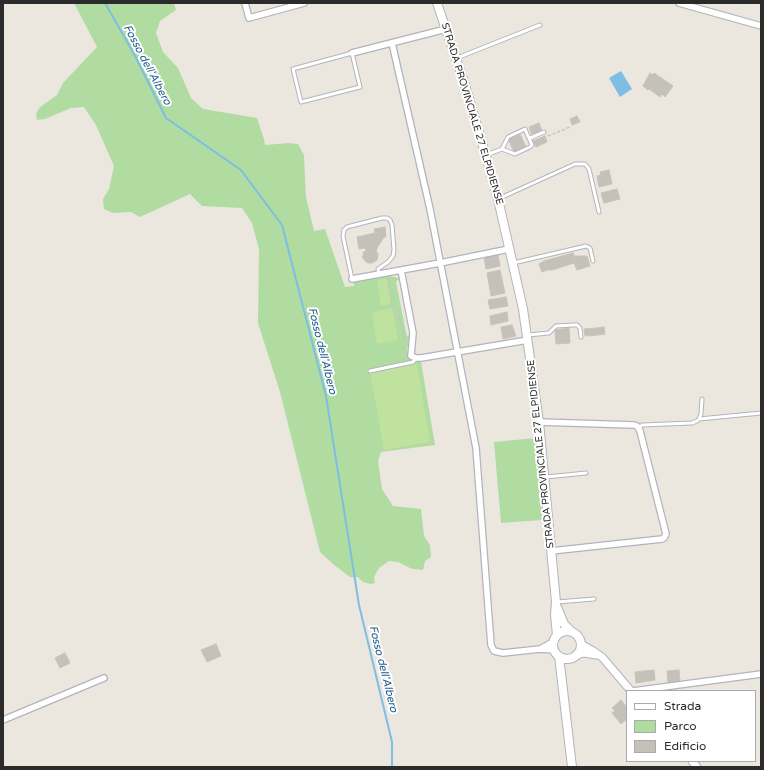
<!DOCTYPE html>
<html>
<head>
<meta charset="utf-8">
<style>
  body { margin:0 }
  #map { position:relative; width:764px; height:770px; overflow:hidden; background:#ebe7df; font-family:"Varela Round",sans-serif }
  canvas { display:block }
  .frame { position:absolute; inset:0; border:4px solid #2b2b2b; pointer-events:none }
  .legend { position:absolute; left:626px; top:690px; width:130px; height:72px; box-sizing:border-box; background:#fff; border:1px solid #aaa; margin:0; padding:5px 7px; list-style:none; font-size:12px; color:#2b2b2b }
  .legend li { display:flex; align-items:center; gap:8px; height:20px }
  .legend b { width:20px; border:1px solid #aaa }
</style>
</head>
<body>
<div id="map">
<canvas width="764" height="770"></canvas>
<div class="frame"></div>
<ul class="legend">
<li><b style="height:5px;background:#fff"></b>Strada</li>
<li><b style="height:11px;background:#b0dca1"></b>Parco</li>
<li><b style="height:11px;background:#c4c1ba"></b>Edificio</li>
</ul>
</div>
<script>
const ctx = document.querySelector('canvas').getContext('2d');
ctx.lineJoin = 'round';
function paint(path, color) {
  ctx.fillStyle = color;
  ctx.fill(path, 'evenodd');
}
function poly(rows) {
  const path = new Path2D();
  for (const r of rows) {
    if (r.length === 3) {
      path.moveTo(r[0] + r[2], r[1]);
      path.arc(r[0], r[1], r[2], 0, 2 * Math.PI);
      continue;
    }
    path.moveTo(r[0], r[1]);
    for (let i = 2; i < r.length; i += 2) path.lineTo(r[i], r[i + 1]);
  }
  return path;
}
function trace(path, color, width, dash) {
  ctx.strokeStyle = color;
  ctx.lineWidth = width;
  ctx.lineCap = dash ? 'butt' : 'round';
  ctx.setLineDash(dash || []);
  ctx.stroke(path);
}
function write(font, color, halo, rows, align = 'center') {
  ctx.font = font + ' "Varela Round",sans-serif';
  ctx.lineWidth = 4;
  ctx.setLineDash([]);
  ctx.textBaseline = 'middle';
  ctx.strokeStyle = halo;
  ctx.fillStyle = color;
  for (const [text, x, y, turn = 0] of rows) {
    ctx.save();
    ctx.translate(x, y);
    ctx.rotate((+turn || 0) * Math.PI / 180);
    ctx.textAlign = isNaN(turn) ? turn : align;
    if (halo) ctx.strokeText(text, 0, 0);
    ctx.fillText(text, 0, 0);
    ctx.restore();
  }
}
const green = poly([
  [74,3,174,3,176,10,160,21,156,33,163,52,178,68,191,98,203,109,257,118,264,139,265,145,288,143,298,144,304,155,306,197,314,231,325,229,345,287,354,286,353,281,388,276,400,278,396,282,407,337,411,333,407,349,409,359,421,362,435,445,381,452,378,461,382,489,393,506,421,509,424,536,430,545,431,557,425,561,423,570,412,569,398,562,389,561,379,568,374,577,375,583,371,584,363,582,358,577,350,577,333,564,320,552,280,392,258,323,259,249,252,223,242,208,202,206,190,194,140,217,131,212,113,213,104,209,103,199,109,189,114,166,96,125,84,107,71,108,45,119,37,120,36,114,39,108,57,95,63,83,97,47],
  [536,438,542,520,501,523,494,442]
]);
const pitch = poly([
  [387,279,391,304,381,306,377,280],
  [392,308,398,340,377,344,372,312],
  [417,364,430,442,384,450,370,372]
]);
const water = poly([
  [621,71,632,89,620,97,609,78]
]);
const stream = poly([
  [105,3,133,52,166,118,241,170,282,225,326,396,359,605,392,742,392,767]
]);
const building = poly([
  [650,73,652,75,654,73,673,86,665,97,662,94,660,97,649,89,648,90,643,86,650,73],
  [577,116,580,122,572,125,570,119,577,116],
  [539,123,542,131,532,135,529,127,539,123],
  [520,134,526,147,514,152,508,139,520,134],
  [545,136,547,142,536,147,533,141,545,136],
  [609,170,612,184,599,187,597,176,601,175,600,172,609,170],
  [617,189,620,199,604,203,601,193,617,189],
  [385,227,386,237,384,237,377,248,376,253,378,253,378,256,377,260,372,263,368,263,365,261,362,256,364,256,363,252,366,251,365,248,359,249,357,237,375,233,374,229,385,227],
  [573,253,574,256,574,263,552,270,547,270,544,261,573,253],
  [498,254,500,266,486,269,484,257,498,254],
  [574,256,587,256,590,266,577,270,574,263,574,256],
  [544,261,547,270,542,272,539,264,544,261],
  [500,270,505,293,491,296,487,273,500,270],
  [506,297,508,306,490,309,488,300,506,297],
  [507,312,508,321,491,325,490,316,507,312],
  [512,325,516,336,503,339,501,327,512,325],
  [604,327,605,334,598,335,597,328,604,327],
  [569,328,570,343,556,344,555,330,569,328],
  [597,328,598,335,585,336,584,329,597,328],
  [216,644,221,656,207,662,201,650,216,644],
  [65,653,70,663,60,668,55,658,65,653],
  [654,670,655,680,636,683,635,672,654,670],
  [679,670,680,682,668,683,667,671,679,670],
  [621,700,626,706,627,705,627,719,621,724,612,713,615,711,612,708,621,700]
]);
const path = poly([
  [548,136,570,127],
  [388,279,392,304,397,310,406,342]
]);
const service = poly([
  [352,53,360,87,301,102,293,69,352,53],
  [457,58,540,25],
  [530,138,544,132],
  [486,155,502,149,508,137,525,129,532,145,530,147,515,154,502,149],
  [498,199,575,164,585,164,589,169,599,212],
  [513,263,586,246,590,248,593,261],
  [352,279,343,236,344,230,347,227,382,218,387,218,390,220,392,225,394,250,393,256,388,262,378,269,379,274],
  [528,335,549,333,556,326,574,325,577,325,580,328,581,337],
  [370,371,413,362,416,358],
  [699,419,761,413],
  [639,428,642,425,692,423,697,421,699,419,701,414,702,399],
  [546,477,586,473],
  [557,602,594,599]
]);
const minor = poly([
  [245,3,249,18,304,3],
  [679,3,761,26],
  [392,43,430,209,476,448,491,645,494,651,503,653,540,649,554,650],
  [352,53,446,29],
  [401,270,413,333,411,356,416,358,421,358,528,340],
  [352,279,440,263,509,249],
  [539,422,634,425,637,426,640,431,666,534,664,538,662,539,551,551],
  [540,649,553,642],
  [633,691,761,674],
  [3,720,104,678]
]);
const tertiary = poly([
  [581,644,593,651,602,657,631,691],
  [577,655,584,653,596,655],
  [692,761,697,767]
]);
const secondary = poly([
  [437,3,464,82,483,146,498,199,523,309,539,422,556,602,555,615,557,635],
  [557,607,564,624,572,632],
  [567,645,14],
  [559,656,572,767]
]);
const streetNames = [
  ["STRADA PROVINCIALE 27 ELPIDIENSE",472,114,73],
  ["STRADA PROVINCIALE 27 ELPIDIENSE",541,454,-96]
];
const waterNames = [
  ["Fosso dell'Albero",147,65,62],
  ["Fosso dell'Albero",322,351,76],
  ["Fosso dell'Albero",383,669,76]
];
paint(green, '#b0dca1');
paint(pitch, '#bfe29e');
paint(water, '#7dbee2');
trace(stream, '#7dbee2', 2);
paint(building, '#c4c1ba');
trace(building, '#c7c3b9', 1);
trace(service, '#b2b4bd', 5);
trace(minor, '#b2b4bd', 8);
trace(tertiary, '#b2b4bd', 9);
trace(secondary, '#b2b4bd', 10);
trace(path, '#c4c4c4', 1.5, [3, 2]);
trace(service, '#fff', 3);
trace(minor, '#fff', 5.5);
trace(tertiary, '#fff', 7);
trace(secondary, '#fff', 8);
write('10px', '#2b2b2b', '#fff', streetNames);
write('italic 11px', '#1c5c8e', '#fff', waterNames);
</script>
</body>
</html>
